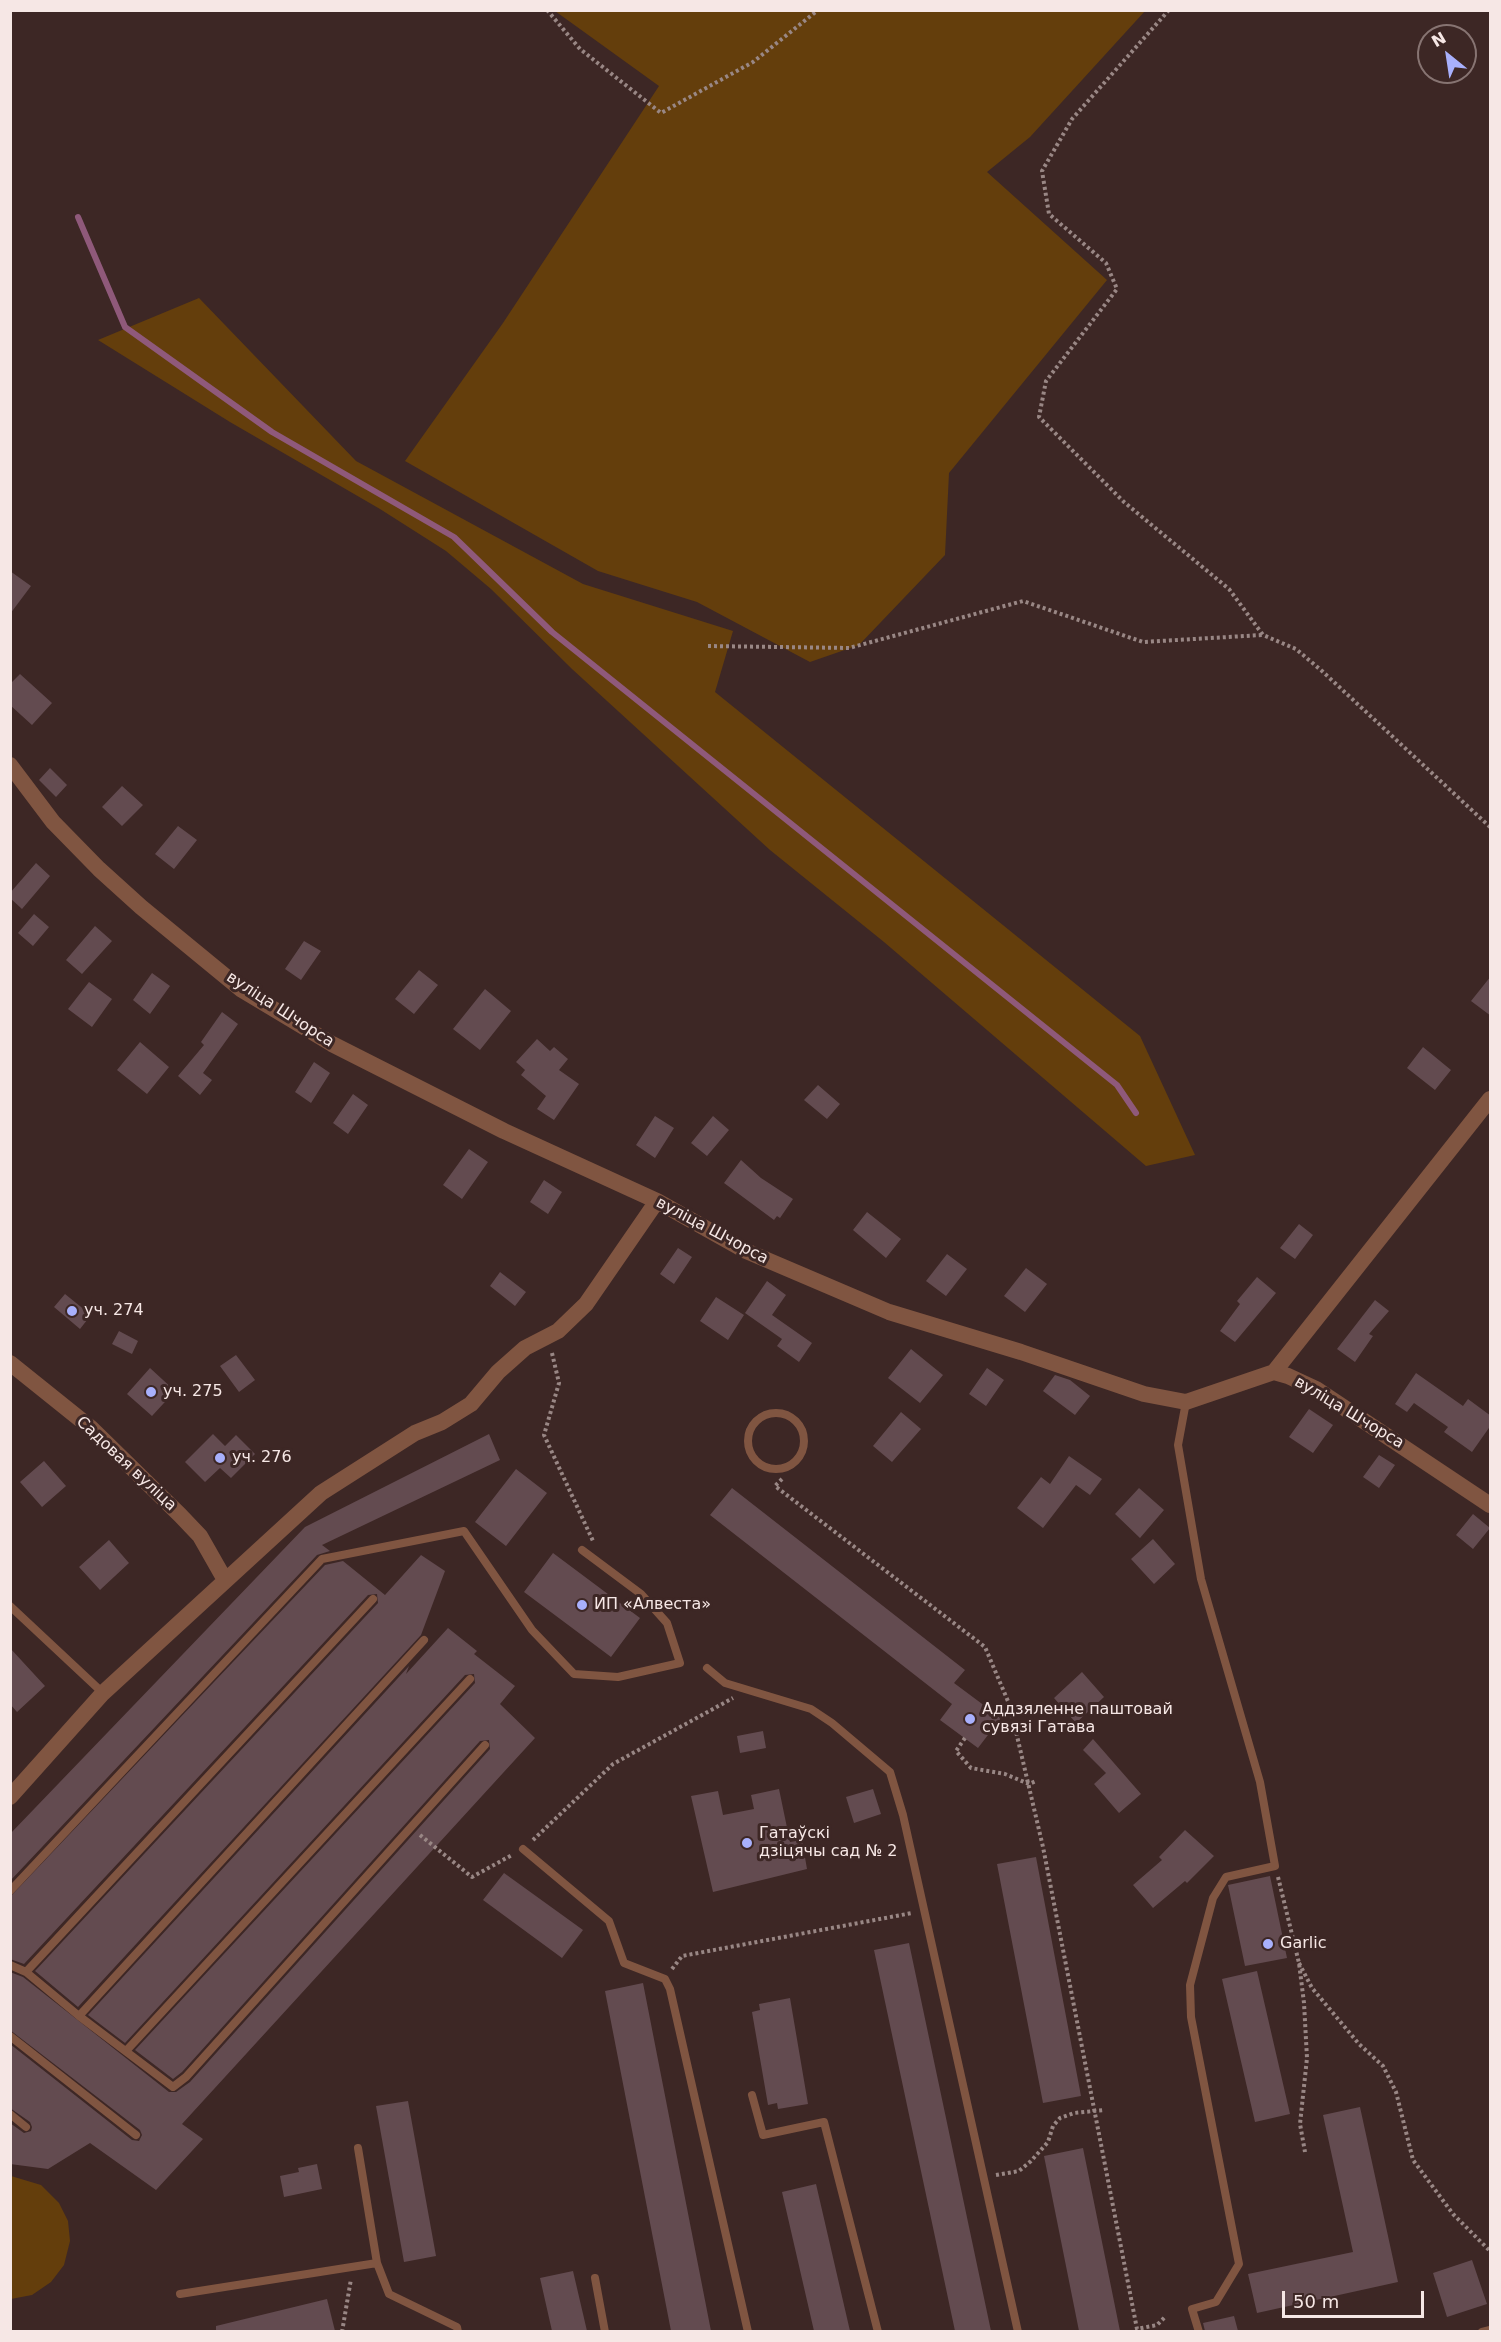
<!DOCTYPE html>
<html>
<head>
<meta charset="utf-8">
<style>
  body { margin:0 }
  #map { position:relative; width:1501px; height:2342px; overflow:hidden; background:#3d2725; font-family:"DejaVu Sans",sans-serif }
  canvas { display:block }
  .frame { position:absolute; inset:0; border:12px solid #f6e7e5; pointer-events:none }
  .north { position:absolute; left:1417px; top:24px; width:60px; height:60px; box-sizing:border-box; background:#3d2725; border:2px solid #877472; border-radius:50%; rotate:330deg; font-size:16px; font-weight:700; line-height:24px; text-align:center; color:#f6e7e5 }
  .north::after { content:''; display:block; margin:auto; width:21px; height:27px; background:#a8b0fc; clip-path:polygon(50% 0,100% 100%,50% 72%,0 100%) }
  .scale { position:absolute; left:1282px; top:2291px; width:142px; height:27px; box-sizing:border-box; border:3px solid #f6e7e5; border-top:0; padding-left:8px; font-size:18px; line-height:21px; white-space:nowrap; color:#f6e7e5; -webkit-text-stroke:4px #3d2725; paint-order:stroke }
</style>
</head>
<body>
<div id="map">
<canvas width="1501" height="2342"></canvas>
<div class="frame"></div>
<div class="north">N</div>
<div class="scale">50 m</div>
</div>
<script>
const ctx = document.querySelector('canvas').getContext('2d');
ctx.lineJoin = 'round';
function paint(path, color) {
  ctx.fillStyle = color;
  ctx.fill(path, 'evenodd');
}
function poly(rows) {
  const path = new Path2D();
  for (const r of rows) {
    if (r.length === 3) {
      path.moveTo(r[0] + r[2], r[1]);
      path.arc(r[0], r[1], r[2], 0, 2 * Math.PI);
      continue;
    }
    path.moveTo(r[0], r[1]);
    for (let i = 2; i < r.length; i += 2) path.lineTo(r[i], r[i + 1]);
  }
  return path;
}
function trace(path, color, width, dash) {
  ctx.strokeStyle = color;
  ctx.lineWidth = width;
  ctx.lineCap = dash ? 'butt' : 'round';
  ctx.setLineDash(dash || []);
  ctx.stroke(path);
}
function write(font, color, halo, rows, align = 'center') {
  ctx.font = font + ' "DejaVu Sans",sans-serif';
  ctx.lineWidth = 6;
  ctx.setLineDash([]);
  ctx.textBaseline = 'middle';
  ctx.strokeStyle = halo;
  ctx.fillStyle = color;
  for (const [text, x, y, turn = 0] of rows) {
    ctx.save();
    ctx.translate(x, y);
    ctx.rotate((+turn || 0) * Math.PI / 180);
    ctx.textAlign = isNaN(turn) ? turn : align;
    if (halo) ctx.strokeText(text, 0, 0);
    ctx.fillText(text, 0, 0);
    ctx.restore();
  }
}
const green = poly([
  [555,11,1145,11,1030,137,987,172,1107,280,949,473,945,555,859,645,810,662,697,602,598,571,405,461,503,323,659,86],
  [199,298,356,461,583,584,733,631,715,692,1140,1036,1195,1155,1146,1166,884,942,770,850,572,669,491,589,446,551,380,509,230,422,98,340],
  [11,2176,41,2185,59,2203,68,2221,70,2241,64,2265,51,2282,32,2295,11,2299]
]);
const stream = poly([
  [78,217,125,327,272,432,454,537,552,632,1117,1085,1136,1113]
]);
const building = poly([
  [10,571,31,586,10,614],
  [20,674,52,703,32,725,10,705,10,684],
  [50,768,67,785,56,797,39,780],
  [122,786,143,805,122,826,102,807],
  [178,826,197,840,174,869,155,854],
  [36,863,50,876,22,909,10,898,10,893],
  [34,914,49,927,33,946,18,933],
  [95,926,112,941,82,974,66,960],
  [304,941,321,951,301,980,285,969],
  [419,970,438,985,414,1014,395,999],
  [152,973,170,986,150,1014,133,1000],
  [1491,976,1491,1016,1471,1001],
  [89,982,112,999,92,1027,68,1009],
  [485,989,511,1011,480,1050,453,1029],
  [222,1012,238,1024,203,1073,212,1080,200,1095,178,1076,204,1045,201,1042],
  [537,1039,550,1051,554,1047,568,1059,559,1070,579,1084,554,1120,537,1109,546,1096,521,1075,525,1070,516,1062],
  [140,1042,169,1067,147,1094,117,1070],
  [1423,1047,1451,1070,1435,1090,1407,1068],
  [314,1062,330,1073,311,1103,295,1092],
  [818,1085,840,1104,827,1119,804,1100],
  [353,1094,368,1105,348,1134,333,1123],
  [655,1116,674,1128,655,1158,636,1145],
  [713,1116,729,1130,707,1156,691,1143],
  [469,1149,488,1162,462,1199,443,1185],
  [741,1160,761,1178,793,1199,780,1218,777,1216,774,1220,724,1183],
  [544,1180,562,1192,548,1214,530,1202],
  [867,1212,901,1239,886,1258,853,1230],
  [1299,1224,1313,1235,1295,1259,1280,1248],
  [678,1248,692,1257,674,1284,660,1274],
  [947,1254,967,1269,946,1296,926,1281],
  [1026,1268,1047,1284,1025,1312,1004,1296],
  [500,1272,526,1292,515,1306,490,1286],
  [1257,1277,1276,1293,1235,1342,1220,1331,1240,1304,1237,1301],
  [767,1281,786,1295,772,1315,812,1343,799,1362,777,1346,782,1339,745,1313],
  [65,1294,91,1315,80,1329,54,1307],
  [716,1297,744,1315,728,1340,700,1321],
  [1375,1300,1389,1311,1369,1334,1373,1336,1355,1362,1337,1349],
  [119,1331,138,1341,132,1354,112,1344],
  [911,1349,943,1375,920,1403,888,1378],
  [236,1355,255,1380,239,1392,220,1366],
  [150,1368,175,1391,152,1416,127,1394],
  [987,1368,1004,1380,986,1406,969,1394],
  [1416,1373,1463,1406,1468,1399,1491,1416,1491,1425,1472,1452,1444,1432,1448,1427,1414,1403,1407,1412,1395,1404],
  [1055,1375,1070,1380,1090,1396,1075,1415,1043,1391],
  [1309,1409,1333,1425,1313,1453,1289,1437],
  [901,1412,921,1429,892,1462,873,1446],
  [213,1434,225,1446,236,1435,255,1454,231,1478,220,1468,205,1482,185,1462],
  [489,1434,500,1460,322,1545,330,1551,317,1555,10,1881,10,1834,305,1527],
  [1379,1455,1395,1465,1379,1488,1363,1477],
  [1069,1456,1102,1479,1090,1495,1076,1485,1043,1528,1017,1508,1041,1477,1050,1484],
  [44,1461,66,1486,42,1507,20,1482],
  [516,1469,547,1493,506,1546,475,1522],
  [732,1488,965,1670,954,1683,1001,1718,978,1748,940,1720,952,1704,710,1515],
  [1139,1488,1164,1510,1140,1538,1115,1514],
  [1473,1514,1490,1528,1473,1549,1456,1535],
  [1153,1539,1175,1564,1154,1584,1131,1559],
  [109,1540,129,1563,100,1590,79,1567],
  [553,1553,640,1618,611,1657,524,1592],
  [421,1555,445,1571,421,1635,78,2007,35,1971,378,1603,377,1594,368,1595,24,1964,10,1959,10,1897,325,1565,343,1561,385,1595],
  [448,1628,477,1651,474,1654,515,1686,500,1704,535,1738,182,2124,203,2139,156,2190,90,2143,48,2169,10,2164,10,2123,24,2133,31,2131,32,2127,30,2122,10,2108,10,2044,132,2140,139,2141,142,2135,140,2130,10,2030,10,1972,23,1977,169,2092,176,2092,190,2082,490,1749,489,1740,480,1741,182,2072,173,2079,135,2050,475,1683,474,1674,465,1675,125,2043,88,2015,409,1666,406,1674],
  [10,1648,45,1686,17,1712,10,1704],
  [1082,1672,1104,1697,1076,1723,1054,1698],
  [763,1731,766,1748,740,1753,737,1736],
  [1093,1739,1141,1794,1119,1813,1094,1784,1106,1773,1083,1750],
  [779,1789,790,1842,802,1840,807,1869,713,1892,691,1796,718,1791,723,1815,754,1809,751,1795],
  [873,1789,881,1814,854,1823,846,1797],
  [1185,1830,1214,1856,1187,1883,1185,1881,1153,1908,1133,1885,1162,1860,1159,1857],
  [1036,1857,1081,2096,1043,2103,997,1864],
  [504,1873,583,1930,562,1958,483,1900],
  [1270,1876,1287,1958,1245,1966,1228,1885],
  [909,1943,991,2331,955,2331,874,1950],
  [1257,1971,1290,2114,1255,2122,1222,1979],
  [643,1983,711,2331,671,2331,605,1991],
  [790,1998,808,2104,778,2109,777,2103,768,2105,752,2012,760,2010,759,2004],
  [408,2101,436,2256,404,2262,376,2106],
  [1360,2107,1398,2282,1257,2313,1248,2274,1353,2252,1323,2115],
  [1083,2148,1120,2331,1079,2331,1044,2156],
  [317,2164,322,2189,284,2197,280,2176,299,2172,298,2168],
  [816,2184,850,2331,814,2331,782,2192],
  [1472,2260,1487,2304,1447,2317,1433,2273],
  [573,2271,587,2331,552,2331,540,2278],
  [327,2299,335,2331,216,2331,216,2326],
  [1234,2316,1238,2331,1205,2331,1203,2323]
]);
const path = poly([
  [547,10,580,49,661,113,753,62,818,10],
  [1169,10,1072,119,1042,171,1049,214,1106,263,1117,289,1046,381,1039,417,1124,502,1229,589,1263,635,1296,649,1322,671,1490,827],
  [708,646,849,648,1023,601,1143,642,1262,635],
  [552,1353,559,1383,544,1435,593,1541],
  [782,1479,775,1486,985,1647,1010,1706,1043,1847,1137,2329,1157,2325,1166,2316],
  [965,1738,956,1751,971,1768,1005,1774,1029,1784,1036,1781],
  [420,1835,472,1877,512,1855],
  [533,1840,613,1764,733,1698],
  [1278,1877,1299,1963,1304,2003,1307,2058,1300,2124,1305,2152],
  [1299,1963,1312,1988,1359,2044,1383,2066,1396,2092,1413,2160,1453,2214,1490,2251],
  [672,1969,682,1956,912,1913],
  [996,2175,1019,2171,1031,2161,1048,2142,1053,2126,1060,2118,1074,2113,1104,2110],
  [342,2332,351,2279]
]);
const lane = poly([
  [1186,1402,1178,1445,1201,1579,1260,1782,1275,1866,1226,1877,1213,1898,1190,1985,1191,2017,1239,2264,1216,2302,1192,2309,1199,2332],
  [776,1441,28],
  [10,1606,103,1693],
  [707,1668,725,1683,811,1709,832,1723,890,1772,903,1815,1018,2332],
  [523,1849,609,1921,624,1963,665,1979,670,1989,748,2332],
  [10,1891,322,1559,464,1531,532,1630,574,1674,618,1677,680,1663,667,1623,641,1594,582,1550],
  [10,1965,26,1972,79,2016,173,2087,186,2077,485,1745],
  [26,1972,373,1599],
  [79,2016,424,1640],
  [10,2036,136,2135],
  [126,2051,470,1679],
  [752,2095,763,2135,824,2122,878,2332],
  [10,2114,26,2127],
  [358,2148,377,2263,389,2294,457,2327,458,2332],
  [595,2278,605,2332],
  [180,2294,377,2263],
  [1482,2332,1490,2330]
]);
const street = poly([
  [10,765,53,822,99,869,141,907,242,990,332,1044,504,1131,657,1201,746,1251,889,1312,1021,1352,1144,1394,1186,1402,1274,1372,1288,1376,1316,1389,1490,1505],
  [10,1363,91,1428,180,1515,200,1536,225,1580],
  [1274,1372,1490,1099],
  [10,1797,103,1693,321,1493,415,1433,442,1422,471,1404,498,1372,525,1348,558,1331,586,1304,657,1201]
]);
const markers = [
  [72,1311,6,"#a8b0fc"],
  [151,1392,6,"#a8b0fc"],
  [220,1458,6,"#a8b0fc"],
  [582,1605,6,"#a8b0fc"],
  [970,1719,6,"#a8b0fc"],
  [747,1843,6,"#a8b0fc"],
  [1268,1944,6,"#a8b0fc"]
];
const streetNames = [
  ["вуліца Шчорса",280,1010,33],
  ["вуліца Шчорса",712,1231,28],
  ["вуліца Шчорса",1349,1413,31],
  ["Садовая вуліца",126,1464,43]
];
const poiNames = [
  ["уч. 274",84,1311],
  ["уч. 275",163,1392],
  ["уч. 276",232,1458],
  ["ИП «Алвеста»",594,1605],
  ["Аддзяленне паштовай",982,1710],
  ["сувязі Гатава",982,1728],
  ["Гатаўскі",759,1834],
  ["дзіцячы сад № 2",759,1852],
  ["Garlic",1280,1944]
];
paint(green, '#643e0c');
trace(stream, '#8f597a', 6);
paint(building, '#634b50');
trace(path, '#998785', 4, [3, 3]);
trace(lane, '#805541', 8);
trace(street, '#805541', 16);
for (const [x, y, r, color] of markers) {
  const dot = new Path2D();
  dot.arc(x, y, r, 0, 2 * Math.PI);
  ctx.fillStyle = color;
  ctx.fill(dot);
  trace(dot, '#3d2725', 2);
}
write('16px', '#f6e7e5', '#3d2725', streetNames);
write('16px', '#f6e7e5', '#3d2725', poiNames, 'left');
</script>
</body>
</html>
